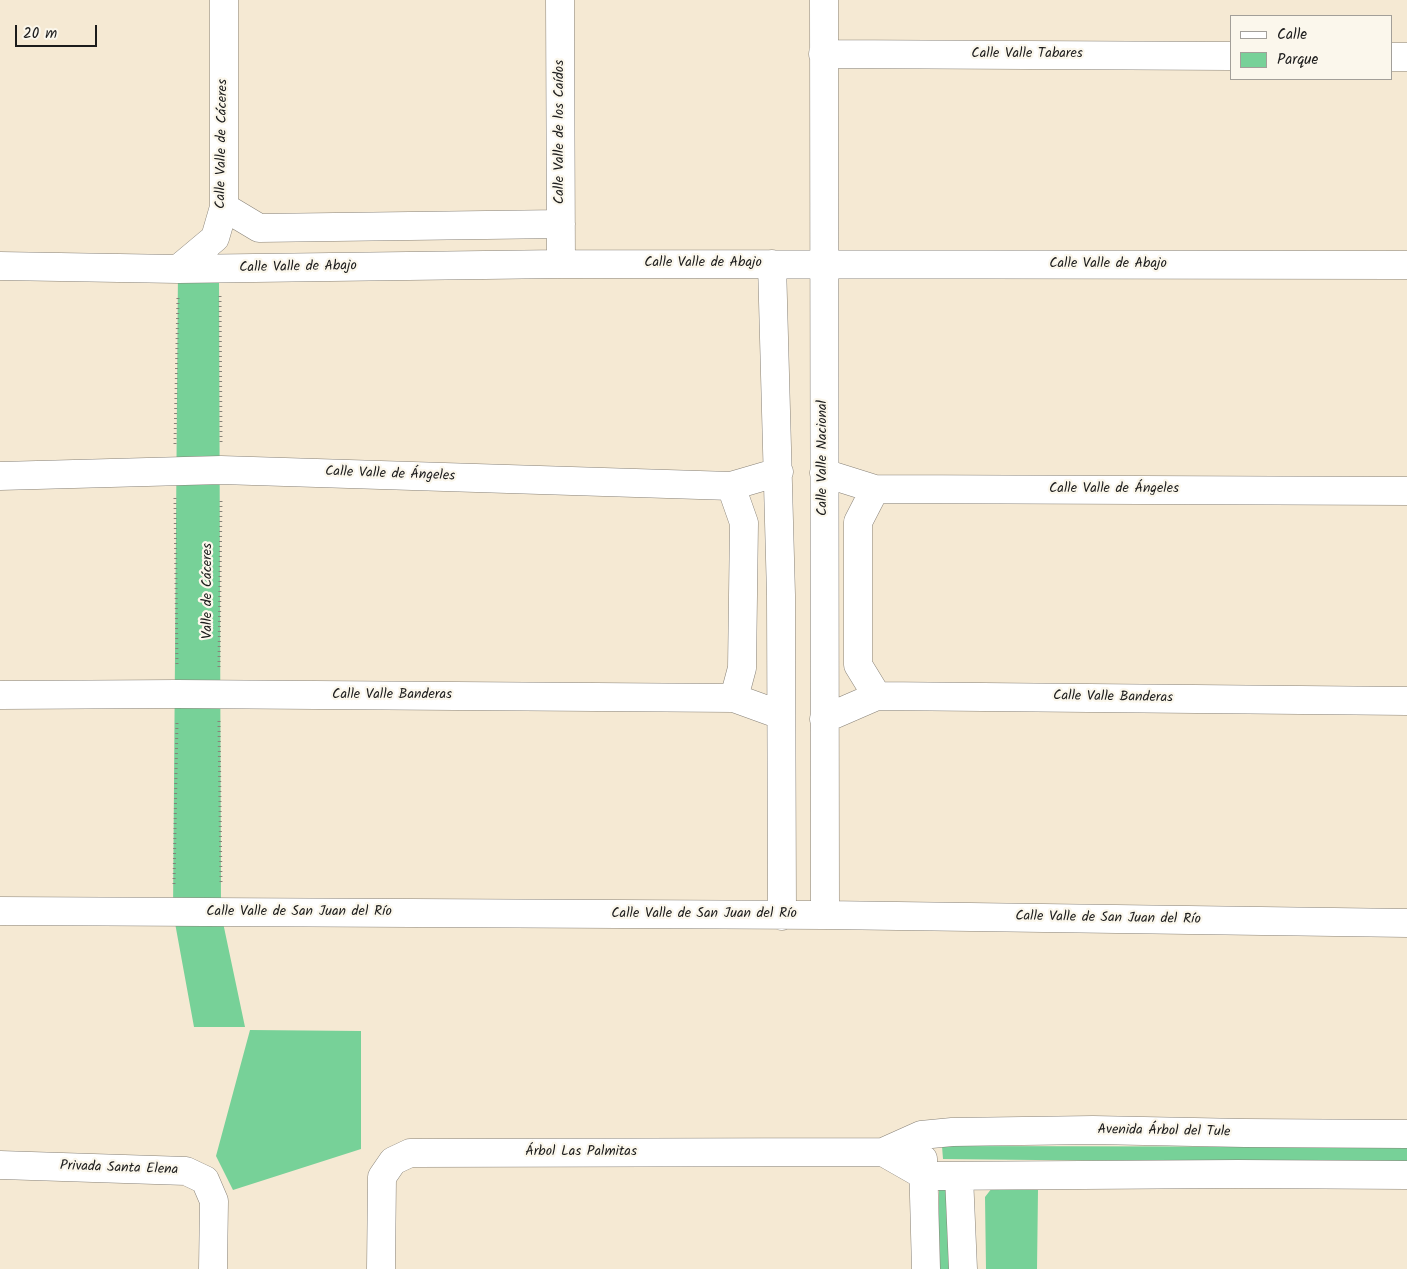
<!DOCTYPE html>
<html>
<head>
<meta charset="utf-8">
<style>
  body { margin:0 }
  #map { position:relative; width:1407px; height:1269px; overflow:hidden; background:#f5e9d3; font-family:Kalam,sans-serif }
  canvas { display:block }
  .legend { position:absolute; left:1230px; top:15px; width:162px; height:65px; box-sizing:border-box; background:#fbf7ec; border:1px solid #a29f99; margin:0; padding:6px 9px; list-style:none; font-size:15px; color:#1c1c1c }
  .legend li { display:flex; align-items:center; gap:10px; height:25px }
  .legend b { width:25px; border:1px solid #a29f99 }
  .scale { position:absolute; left:15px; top:25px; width:82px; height:22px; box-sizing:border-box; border:2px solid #1c1c1c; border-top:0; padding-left:6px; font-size:15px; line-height:18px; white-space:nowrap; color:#1c1c1c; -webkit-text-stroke:4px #fbf7ec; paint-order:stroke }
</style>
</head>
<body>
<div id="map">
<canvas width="1407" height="1269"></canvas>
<ul class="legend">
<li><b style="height:6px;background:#fff"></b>Calle</li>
<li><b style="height:14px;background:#77d198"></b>Parque</li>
</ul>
<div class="scale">20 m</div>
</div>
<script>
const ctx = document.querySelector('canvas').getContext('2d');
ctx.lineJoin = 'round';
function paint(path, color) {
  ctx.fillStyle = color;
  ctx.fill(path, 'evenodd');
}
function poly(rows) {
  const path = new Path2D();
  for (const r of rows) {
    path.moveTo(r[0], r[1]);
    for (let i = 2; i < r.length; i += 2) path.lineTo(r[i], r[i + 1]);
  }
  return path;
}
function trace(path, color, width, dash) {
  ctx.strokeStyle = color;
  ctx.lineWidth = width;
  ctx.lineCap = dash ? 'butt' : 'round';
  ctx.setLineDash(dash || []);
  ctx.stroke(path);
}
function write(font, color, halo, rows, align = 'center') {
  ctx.font = font + ' Kalam,sans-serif';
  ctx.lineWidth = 4.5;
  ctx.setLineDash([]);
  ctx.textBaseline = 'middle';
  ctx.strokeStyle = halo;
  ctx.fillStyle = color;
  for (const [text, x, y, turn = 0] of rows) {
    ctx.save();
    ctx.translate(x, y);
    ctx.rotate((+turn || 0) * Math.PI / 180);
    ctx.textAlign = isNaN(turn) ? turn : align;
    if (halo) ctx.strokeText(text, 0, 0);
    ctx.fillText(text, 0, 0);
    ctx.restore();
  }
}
const green = poly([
  [178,269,219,269,221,913,245,1027,194,1027,173,912],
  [250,1030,361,1031,361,1149,233,1190,216,1156],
  [942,1146,1407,1147,1407,1164,943,1159],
  [939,1186,951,1187,952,1269,939,1269],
  [992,1188,1038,1190,1037,1269,986,1269,985,1197]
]);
const path = poly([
  [220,296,221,442],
  [175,444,178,295],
  [175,498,177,667],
  [219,667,221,498],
  [219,721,221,884],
  [174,884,177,720]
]);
const minor = poly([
  [560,0,561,264],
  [824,0,825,915],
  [823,54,1231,56],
  [1391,57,1407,57],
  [224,207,259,228,561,224],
  [772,264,781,595,782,916],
  [0,266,178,269,561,264,1407,265],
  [178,269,215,238,224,207,224,0],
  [824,473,875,489,1407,491],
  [0,476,221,470,731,486,779,472],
  [731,486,744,523,742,668,734,698],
  [875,489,858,522,858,665,877,696],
  [0,695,177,694,734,698,781,715],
  [824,719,877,696,1407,701],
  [0,911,825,915,1407,923],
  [883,1152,925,1176,1238,1174,1407,1175],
  [923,1159,926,1269],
  [0,1165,186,1171,205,1180,214,1201,213,1269],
  [959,1176,963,1269],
  [381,1269,382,1177,393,1161,410,1153,883,1152,921,1135,952,1132,1093,1130,1245,1133,1407,1134]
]);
const streetNames = [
  ["Calle Valle Tabares",1027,55],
  ["Calle Valle de los Caídos",561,132,-90],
  ["Calle Valle de Cáceres",223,144,-89],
  ["Calle Valle de Abajo",703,264],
  ["Calle Valle de Abajo",1108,265],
  ["Calle Valle de Abajo",298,268,-1],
  ["Calle Valle Nacional",824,458,-90],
  ["Calle Valle de Ángeles",390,475,2],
  ["Calle Valle de Ángeles",1114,490],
  ["Valle de Cáceres",209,591,-90],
  ["Calle Valle Banderas",392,696],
  ["Calle Valle Banderas",1113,698,1],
  ["Calle Valle de San Juan del Río",299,913],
  ["Calle Valle de San Juan del Río",704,915],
  ["Calle Valle de San Juan del Río",1108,919,1],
  ["Avenida Árbol del Tule",1164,1132,1],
  ["Árbol Las Palmitas",581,1153],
  ["Privada Santa Elena",119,1169,2]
];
paint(green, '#77d198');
trace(minor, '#888278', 29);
trace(path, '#888278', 3, [1, 4]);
trace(minor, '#fff', 28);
write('14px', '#1c1c1c', '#fbf7ec', streetNames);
</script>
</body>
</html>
